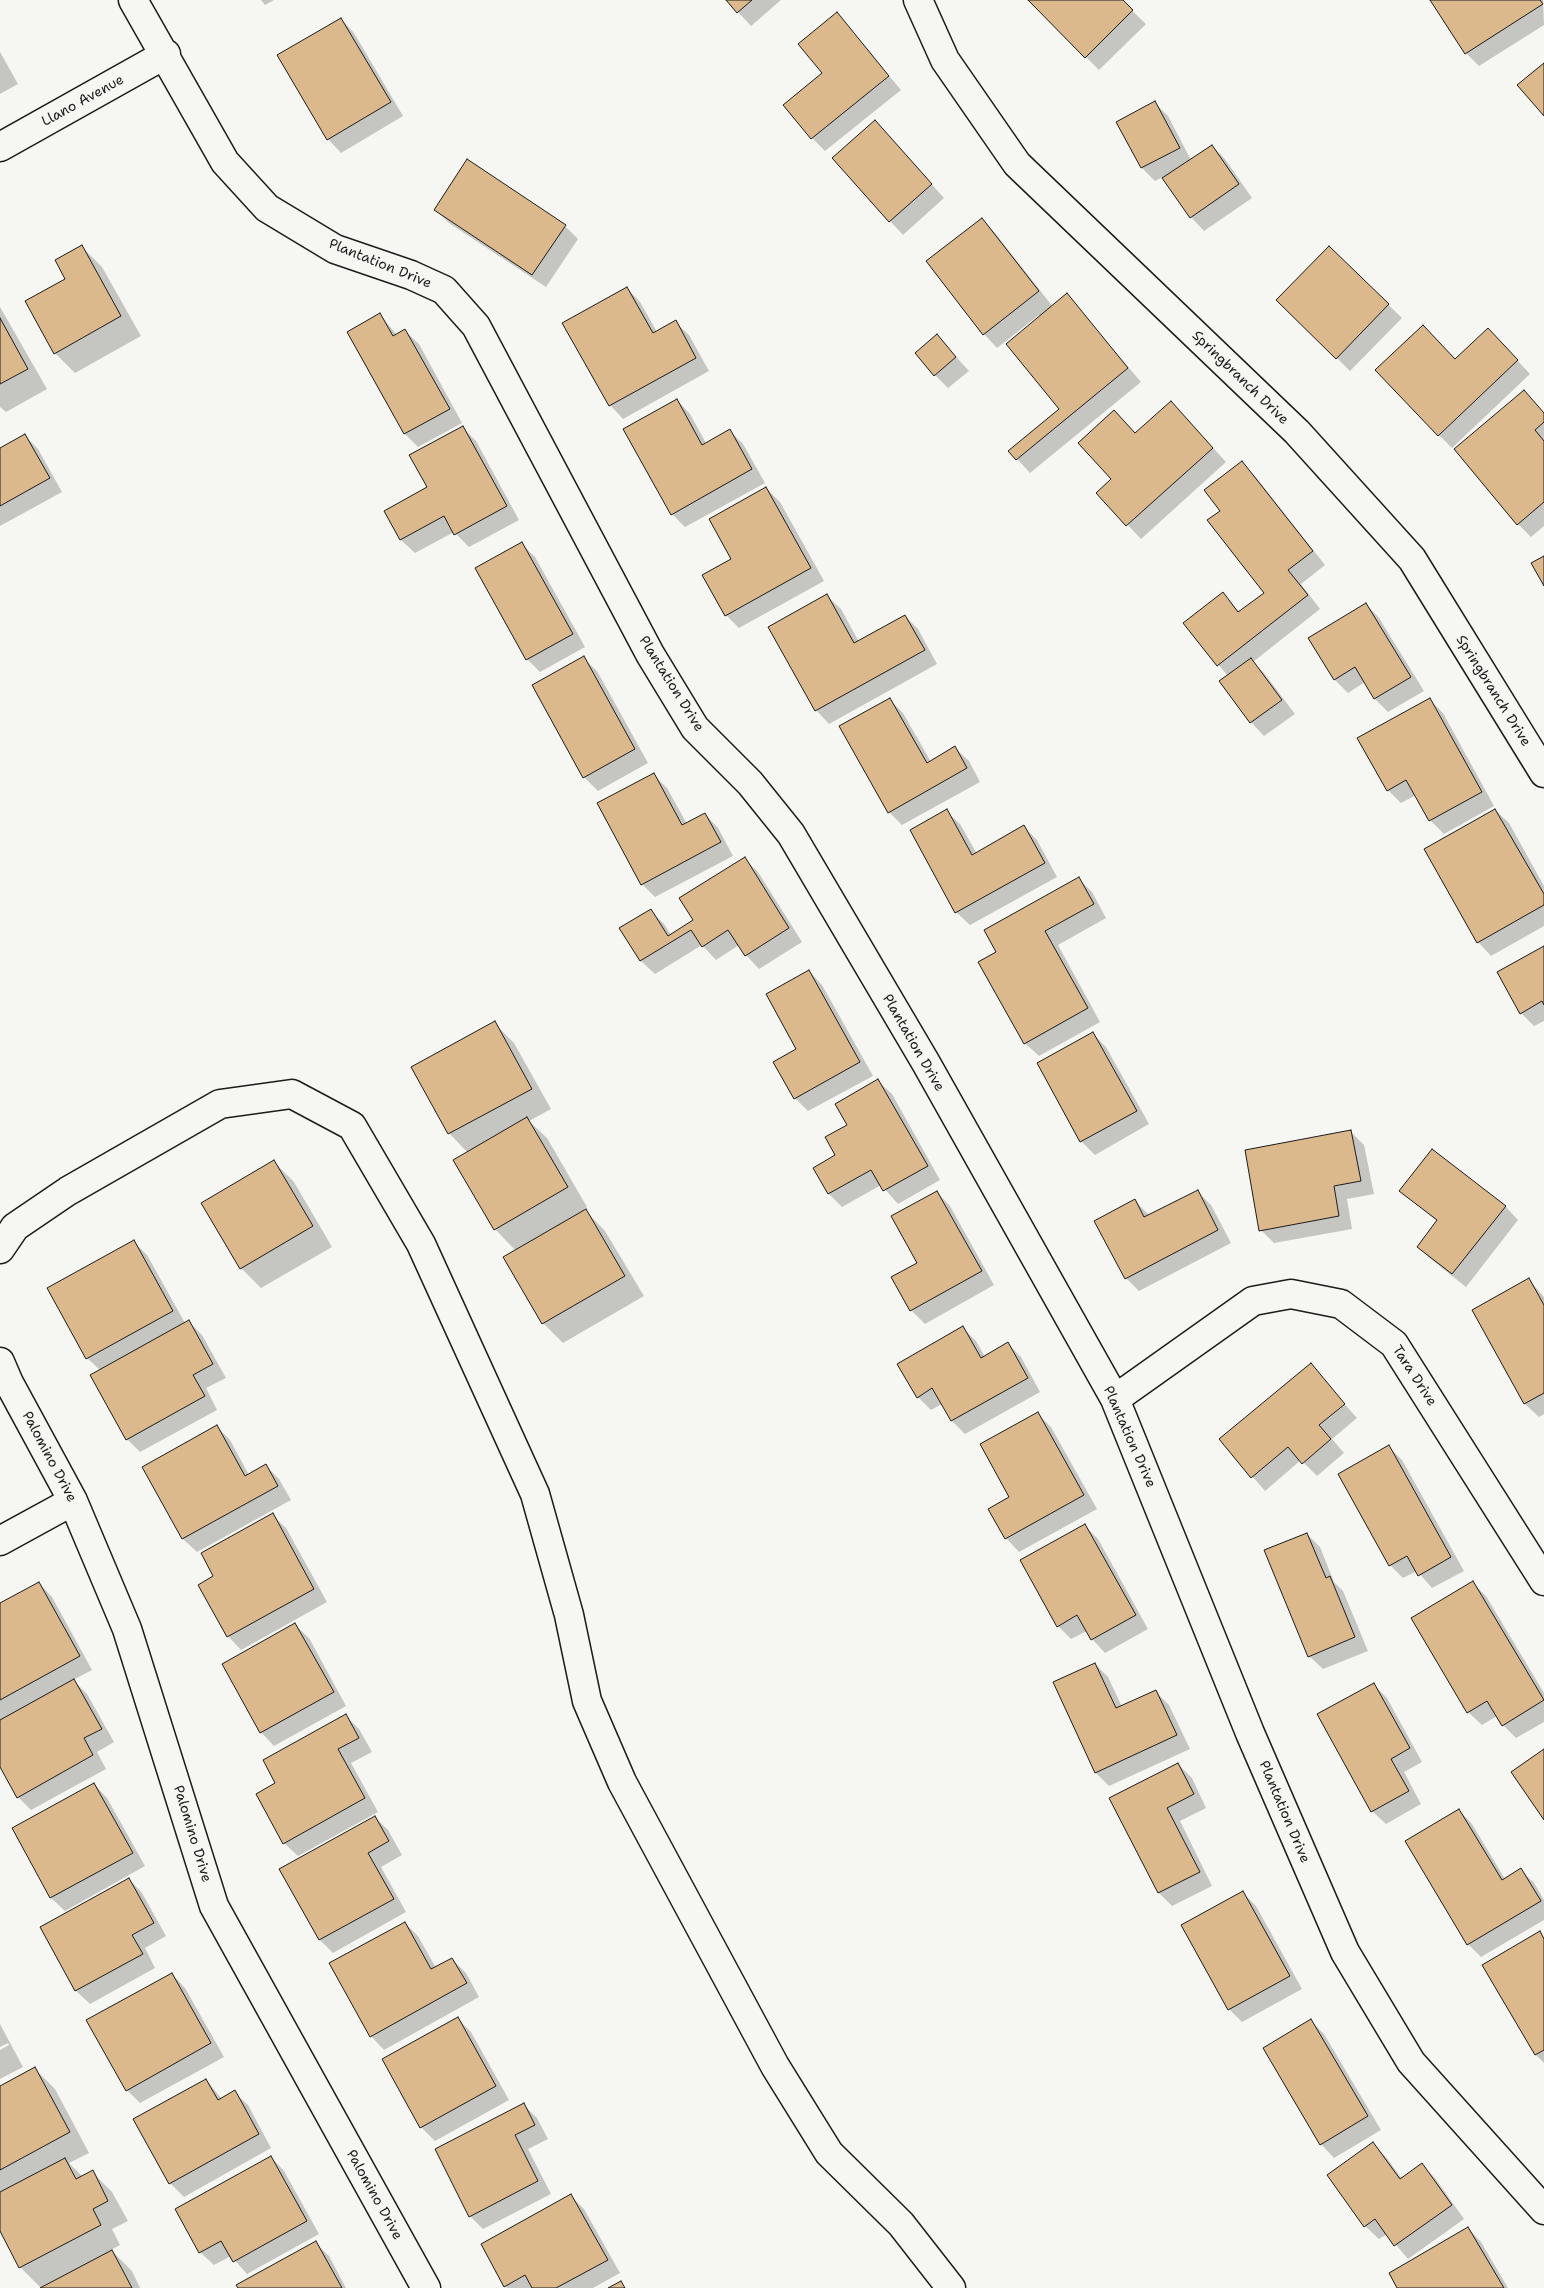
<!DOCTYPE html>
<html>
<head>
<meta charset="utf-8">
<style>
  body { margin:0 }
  canvas { display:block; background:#f6f6f2 }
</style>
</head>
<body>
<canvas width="1544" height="2288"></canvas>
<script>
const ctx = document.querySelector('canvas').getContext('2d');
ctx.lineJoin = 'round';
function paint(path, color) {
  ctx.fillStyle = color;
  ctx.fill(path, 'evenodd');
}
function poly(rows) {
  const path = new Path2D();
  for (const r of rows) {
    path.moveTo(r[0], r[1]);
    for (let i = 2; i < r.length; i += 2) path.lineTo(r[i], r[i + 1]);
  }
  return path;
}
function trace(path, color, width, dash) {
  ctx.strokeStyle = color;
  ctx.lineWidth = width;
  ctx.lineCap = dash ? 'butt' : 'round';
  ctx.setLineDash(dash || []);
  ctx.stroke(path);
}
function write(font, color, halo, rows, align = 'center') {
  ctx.font = font + ' "Shantell Sans",sans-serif';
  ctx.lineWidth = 5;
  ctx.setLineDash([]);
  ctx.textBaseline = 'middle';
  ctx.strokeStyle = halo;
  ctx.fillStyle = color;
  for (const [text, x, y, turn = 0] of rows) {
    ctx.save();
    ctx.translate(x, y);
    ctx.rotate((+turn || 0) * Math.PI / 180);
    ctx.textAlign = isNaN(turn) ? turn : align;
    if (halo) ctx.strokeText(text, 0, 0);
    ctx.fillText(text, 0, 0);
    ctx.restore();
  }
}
const shadow = poly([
  [261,0,274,0,265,5],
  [727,0,781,0,751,26],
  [1029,0,1121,0,1146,24,1099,70],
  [1432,0,1543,0,1544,25,1479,66,1466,53],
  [837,14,901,90,825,151,812,138],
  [341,19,354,33,403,116,341,153,328,139],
  [0,52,18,84,0,94],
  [1155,103,1168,116,1191,160,1212,146,1225,159,1252,198,1204,231,1191,217,1163,177,1155,181,1142,168],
  [875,121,944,198,903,235,890,221],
  [435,209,565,226,578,239,546,287,449,223],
  [982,219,995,233,1053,307,1067,295,1141,382,1030,473,1010,451,1061,409,1039,315,997,348,984,334],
  [82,247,102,267,141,336,75,373,55,353,67,279],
  [1329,247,1402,318,1350,371,1278,300],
  [627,288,640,302,657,332,675,322,689,335,709,371,623,419,610,405],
  [0,307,47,389,6,412,0,407],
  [380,315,397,335,405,331,419,344,462,423,418,447,405,434,349,332],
  [937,336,969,371,948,388,935,375],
  [1501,343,1530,374,1452,448,1439,435,1455,360],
  [1524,392,1544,413,1544,526,1531,537,1518,524],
  [677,400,690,414,706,443,730,431,743,444,765,483,685,527,672,514],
  [1184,416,1226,462,1141,539,1098,493,1113,480,1136,434],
  [463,428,476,441,519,520,469,547,454,532,415,553,401,540,386,511,429,488],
  [25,436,38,449,62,492,0,526,0,450],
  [1242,463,1255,476,1325,565,1301,584,1320,609,1253,662,1264,673,1295,714,1264,736,1251,722,1228,676,1184,624,1223,594,1240,613,1266,593,1221,511],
  [766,488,780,502,824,581,739,628,726,615,733,560],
  [522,544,535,557,585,647,540,672,527,659],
  [827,596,841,609,859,642,905,616,918,629,937,664,829,724,816,710],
  [1366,604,1379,618,1424,691,1388,712,1375,699,1365,682,1348,693,1335,680],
  [583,658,597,671,648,763,598,791,584,777],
  [1429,699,1443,713,1494,806,1444,834,1430,820,1416,795,1401,803,1388,790],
  [890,700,903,713,931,762,955,748,969,761,980,782,902,825,889,812],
  [654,775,667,788,687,824,705,814,718,828,733,856,655,897,642,884],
  [1495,810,1509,823,1544,886,1544,926,1491,956,1478,942],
  [946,811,960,824,977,854,1024,827,1037,840,1057,877,970,925,956,912],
  [744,858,758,872,802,942,759,969,746,955,739,945,716,960,702,945,655,974,641,961,621,929,650,910,664,924,671,935,695,921],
  [1078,878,1092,892,1106,918,1058,945,1100,1022,1039,1056,1025,1043,998,952],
  [1544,948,1544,1021,1534,1026,1521,1013],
  [809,971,822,985,873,1076,808,1111,795,1098,798,1049],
  [494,1023,514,1043,551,1109,529,1121,547,1138,587,1207,584,1209,605,1231,644,1296,563,1343,543,1323,516,1251,495,1229,468,1153,449,1133],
  [1093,1034,1106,1047,1149,1124,1095,1155,1081,1141],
  [878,1081,892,1094,940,1180,898,1204,881,1185,842,1207,829,1194,837,1156,849,1126],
  [1351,1132,1364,1145,1374,1194,1347,1199,1352,1229,1274,1243,1261,1230],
  [274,1162,294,1182,332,1247,261,1288,241,1268],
  [1401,1191,1505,1206,1518,1220,1466,1287,1432,1260,1418,1247,1438,1222],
  [937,1192,950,1206,994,1285,925,1324,911,1310,893,1278,918,1263],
  [1198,1192,1211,1205,1231,1243,1139,1291,1126,1278,1135,1201,1150,1216],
  [133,1241,147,1255,185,1323,188,1321,202,1335,226,1378,206,1388,217,1410,140,1452,127,1439,100,1370,87,1358],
  [1529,1280,1544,1297,1544,1414,1539,1417,1525,1404,1473,1310],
  [963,1328,976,1341,985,1357,1008,1344,1021,1357,1040,1392,965,1434,952,1421,942,1404,931,1410,918,1397],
  [1310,1365,1357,1418,1332,1439,1344,1453,1317,1476,1301,1460,1265,1491,1220,1439],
  [1038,1414,1051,1427,1097,1509,1019,1552,1006,1538],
  [217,1427,230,1440,249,1475,266,1466,279,1479,291,1500,197,1552,183,1539,144,1467],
  [1389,1447,1402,1460,1464,1571,1432,1588,1417,1571,1403,1578,1390,1565],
  [272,1515,286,1528,327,1602,241,1650,228,1636],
  [1085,1526,1098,1539,1148,1629,1105,1653,1092,1639,1087,1631,1071,1639,1058,1626],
  [1307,1534,1320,1547,1334,1582,1343,1591,1368,1651,1323,1669,1309,1656],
  [39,1583,52,1597,92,1670,73,1680,87,1694,114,1742,97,1752,106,1769,31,1810,18,1797,0,1765,0,1604],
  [1473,1583,1486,1596,1544,1693,1544,1722,1516,1738,1503,1725,1497,1716,1482,1725,1468,1712],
  [295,1625,309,1638,346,1706,274,1746,261,1732],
  [1095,1664,1108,1677,1122,1707,1156,1692,1169,1705,1190,1749,1109,1786,1096,1773],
  [1373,1684,1387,1698,1422,1762,1404,1772,1421,1804,1386,1824,1372,1811],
  [346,1716,359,1729,372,1752,351,1763,378,1812,298,1856,284,1843,277,1784],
  [1178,1764,1192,1778,1206,1808,1180,1821,1212,1886,1172,1906,1159,1893,1111,1798],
  [94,1784,107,1798,145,1866,65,1911,51,1898,13,1829],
  [1459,1810,1472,1824,1505,1879,1521,1870,1534,1883,1544,1900,1544,1920,1481,1957,1468,1944],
  [375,1817,388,1830,402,1855,381,1867,406,1912,333,1953,320,1940,281,1869],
  [129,1879,142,1893,166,1936,145,1948,155,1968,90,2004,76,1991,41,1928],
  [1242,1892,1256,1906,1302,1989,1242,2022,1229,2009],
  [405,1923,418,1936,436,1968,452,1959,466,1973,479,1997,384,2050,371,2036],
  [1540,1933,1544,1937,1544,2063,1536,2055],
  [172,1974,185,1988,224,2057,140,2103,127,2090],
  [458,2019,471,2032,509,2100,435,2141,421,2127],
  [1311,2021,1324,2034,1381,2130,1334,2158,1321,2144],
  [0,2024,23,2067,0,2079,0,2050,9,2045,8,2043,0,2047],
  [35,2069,55,2089,89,2153,69,2163,83,2177,92,2172,112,2192,128,2221,112,2229,120,2245,111,2250,132,2271,140,2288,41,2288,20,2267,0,2228,0,2087],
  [206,2080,222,2099,234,2092,248,2105,271,2148,184,2197,170,2183,135,2119],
  [524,2105,537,2118,548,2139,528,2149,551,2194,483,2229,470,2216],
  [1373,2144,1386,2157,1402,2179,1422,2165,1435,2178,1464,2219,1408,2259,1387,2234,1379,2239,1365,2226],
  [271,2157,284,2171,319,2234,247,2274,231,2256,214,2265,200,2252],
  [571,2196,584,2209,620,2273,593,2288,507,2288,505,2286],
  [1468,2228,1481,2242,1508,2288,1399,2288],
  [315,2243,329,2256,346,2288,239,2288]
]);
const building = poly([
  [726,0,752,0,737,13,726,0],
  [1028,0,1123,0,1133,10,1085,58,1028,0],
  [1430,0,1540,0,1543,4,1465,54,1430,0],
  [837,12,889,76,811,139,783,105,822,73,798,44,837,12],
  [341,18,391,102,327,140,277,55,341,18],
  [1544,63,1544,116,1517,85,1544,63],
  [1155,101,1180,148,1141,168,1116,122,1155,101],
  [875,120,932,184,889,222,832,158,875,120],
  [1212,145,1239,184,1190,218,1162,178,1212,145],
  [467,159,566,225,532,275,434,210,467,159],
  [982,218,1039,291,983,335,926,261,982,218],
  [82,245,121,316,54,354,25,301,65,279,55,260,82,245],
  [1329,246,1389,304,1336,359,1276,300,1329,246],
  [627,287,653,333,676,320,696,358,609,406,562,323,627,287],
  [1067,293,1128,368,1016,460,1008,451,1059,409,1006,344,1067,293],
  [380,313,393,336,405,329,450,409,404,434,347,332,380,313],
  [0,318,28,369,0,384,0,318],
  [1423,325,1455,359,1488,328,1518,360,1438,436,1375,370,1423,325],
  [937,334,956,357,934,376,915,353,937,334],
  [1524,390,1544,413,1544,422,1535,430,1544,441,1544,502,1517,525,1454,449,1524,390],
  [677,399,702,445,730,429,752,469,671,515,623,429,677,399],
  [1171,401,1213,448,1126,526,1096,493,1111,479,1078,443,1114,410,1135,433,1171,401],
  [463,426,507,506,454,535,444,516,400,540,384,511,427,487,409,455,463,426],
  [25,434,50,478,0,506,0,448,25,434],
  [1242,461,1313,551,1288,570,1308,595,1217,666,1183,623,1223,592,1238,612,1264,593,1207,520,1220,511,1204,490,1242,461],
  [766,487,811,568,725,616,702,575,731,559,709,519,766,487],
  [522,542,573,634,526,660,475,568,522,542],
  [1544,556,1544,586,1531,563,1544,556],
  [827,594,854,643,905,615,925,650,815,711,768,627,827,594],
  [1366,603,1411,677,1374,699,1355,667,1334,680,1308,638,1366,603],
  [584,656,635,749,583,778,532,685,584,656],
  [1251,658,1282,700,1250,723,1219,681,1251,658],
  [890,698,927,763,955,746,967,768,888,813,839,726,890,698],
  [1430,698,1482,792,1429,821,1406,780,1387,791,1357,738,1430,698],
  [654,773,682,825,705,813,721,842,641,885,597,803,654,773],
  [947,809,972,855,1024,825,1045,863,955,913,910,830,947,809],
  [1495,809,1544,894,1544,905,1477,943,1424,849,1495,809],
  [745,857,789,928,745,956,728,930,702,947,691,930,640,961,619,928,651,909,668,936,693,920,679,898,745,857],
  [1079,877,1094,904,1045,931,1088,1008,1024,1044,978,962,996,952,984,930,1079,877],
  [1544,946,1544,1005,1542,1001,1520,1014,1497,972,1544,946],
  [809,970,860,1062,794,1099,773,1062,796,1049,766,994,809,970],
  [495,1021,532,1089,448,1134,411,1067,495,1021],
  [1093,1032,1137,1111,1080,1142,1037,1063,1093,1032],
  [878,1079,928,1166,883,1191,871,1170,828,1194,813,1168,835,1155,825,1137,847,1125,835,1104,878,1079],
  [527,1117,568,1187,494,1230,453,1160,527,1117],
  [1351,1130,1361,1181,1334,1186,1339,1216,1259,1231,1245,1150,1351,1130],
  [1432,1149,1506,1206,1452,1274,1417,1247,1437,1220,1399,1191,1432,1149],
  [274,1160,313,1226,240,1269,201,1203,274,1160],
  [1198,1190,1218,1230,1125,1279,1094,1221,1135,1199,1144,1217,1198,1190],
  [937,1191,982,1271,910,1311,891,1277,917,1263,891,1216,937,1191],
  [586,1209,625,1276,542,1324,503,1257,586,1209],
  [134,1240,173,1311,86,1359,47,1288,134,1240],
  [1529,1278,1544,1305,1544,1393,1524,1404,1472,1310,1529,1278],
  [189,1320,213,1364,193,1375,205,1396,126,1440,90,1375,189,1320],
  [963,1326,981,1358,1008,1342,1028,1378,951,1421,932,1388,917,1398,897,1364,963,1326],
  [1311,1363,1345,1404,1319,1425,1331,1439,1302,1464,1288,1447,1251,1478,1219,1439,1311,1363],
  [1038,1412,1084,1495,1005,1539,988,1509,1009,1497,980,1444,1038,1412],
  [217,1425,245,1476,266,1464,278,1486,182,1539,142,1467,217,1425],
  [1389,1445,1451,1557,1418,1576,1407,1556,1389,1566,1338,1474,1389,1445],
  [273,1513,314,1589,227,1637,198,1585,213,1576,201,1553,273,1513],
  [1085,1524,1136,1615,1091,1640,1077,1615,1057,1627,1020,1560,1085,1524],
  [1307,1533,1326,1578,1330,1576,1355,1637,1308,1657,1264,1550,1307,1533],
  [1473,1581,1544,1700,1502,1726,1487,1701,1467,1713,1411,1618,1473,1581],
  [39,1582,80,1656,0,1700,0,1603,39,1582],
  [295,1623,334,1692,260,1733,222,1664,295,1623],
  [1095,1663,1116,1708,1156,1690,1177,1735,1095,1773,1053,1682,1095,1663],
  [74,1679,102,1729,84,1738,93,1755,17,1798,0,1767,0,1720,74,1679],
  [1374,1683,1410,1748,1391,1759,1409,1791,1371,1812,1317,1714,1374,1683],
  [346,1714,359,1738,338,1749,365,1798,283,1844,256,1794,275,1783,263,1760,346,1714],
  [1544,1749,1544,1820,1511,1772,1544,1749],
  [1178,1763,1194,1794,1167,1808,1200,1872,1158,1893,1109,1798,1178,1763],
  [94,1783,133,1853,50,1898,12,1828,94,1783],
  [1459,1809,1502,1880,1521,1868,1541,1901,1467,1945,1405,1841,1459,1809],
  [375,1816,389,1841,368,1853,394,1899,319,1940,279,1869,375,1816],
  [129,1878,154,1923,132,1935,143,1954,75,1991,40,1927,129,1878],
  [1243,1891,1290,1976,1228,2010,1181,1925,1243,1891],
  [405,1922,431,1969,452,1958,467,1983,370,2037,329,1963,405,1922],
  [1540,1931,1544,1939,1544,2050,1535,2055,1482,1965,1540,1931],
  [172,1973,211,2043,126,2091,86,2020,172,1973],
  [458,2017,496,2086,420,2128,382,2059,458,2017],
  [1311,2019,1368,2116,1320,2145,1263,2048,1311,2019],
  [35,2067,70,2132,0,2170,0,2086,35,2067],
  [206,2079,218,2100,235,2090,259,2134,169,2184,133,2119,206,2079],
  [524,2103,535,2125,515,2135,538,2181,469,2217,435,2149,524,2103],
  [1373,2142,1400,2179,1422,2163,1452,2205,1394,2246,1375,2219,1364,2227,1327,2175,1373,2142],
  [271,2156,307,2221,233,2262,221,2241,199,2253,175,2209,271,2156],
  [65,2158,76,2179,93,2170,108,2201,93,2209,101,2225,19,2268,0,2231,0,2192,65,2158],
  [571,2194,608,2260,556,2288,532,2288,525,2275,504,2287,481,2244,571,2194],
  [1468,2227,1504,2288,1397,2288,1389,2273,1468,2227],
  [316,2241,342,2288,238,2288,236,2285,316,2241],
  [112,2250,132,2288,40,2288,112,2250],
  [621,2281,625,2288,608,2288,621,2281]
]);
const minor = poly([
  [133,0,225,162,267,208,335,249,411,275,444,290,476,326,650,654,695,728,750,783,791,834,926,1063,1115,1399,1250,1733,1345,1952,1411,2062,1544,2210],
  [918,0,945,60,1017,164,1297,432,1412,559,1544,773],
  [0,147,166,54],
  [0,1249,15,1227,68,1191,220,1104,292,1094,352,1126,421,1244,535,1494,569,1615,587,1701,622,1782,775,2066,829,2153,901,2224,951,2288],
  [0,1362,9,1383,73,1501,127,1629,214,1906,426,2288],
  [1115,1399,1253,1301,1291,1294,1341,1304,1394,1344,1544,1581],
  [0,1541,73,1501]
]);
const streetNames = [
  ["Llano Avenue",83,101,-29],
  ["Plantation Drive",380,264,22],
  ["Springbranch Drive",1240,378,44],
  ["Plantation Drive",671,684,58],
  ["Springbranch Drive",1493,691,58],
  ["Plantation Drive",913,1043,60],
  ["Tara Drive",1414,1376,57],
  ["Plantation Drive",1129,1437,66],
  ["Palomino Drive",49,1457,62],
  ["Plantation Drive",1284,1812,67],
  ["Palomino Drive",192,1834,73],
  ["Palomino Drive",374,2195,61]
];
paint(shadow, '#0003');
paint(building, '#dcb88d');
trace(building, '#1c1c1c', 1);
trace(minor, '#1c1c1c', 31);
trace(minor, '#f6f6f2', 28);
write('14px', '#1c1c1c', '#f6f6f2', streetNames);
</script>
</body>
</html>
